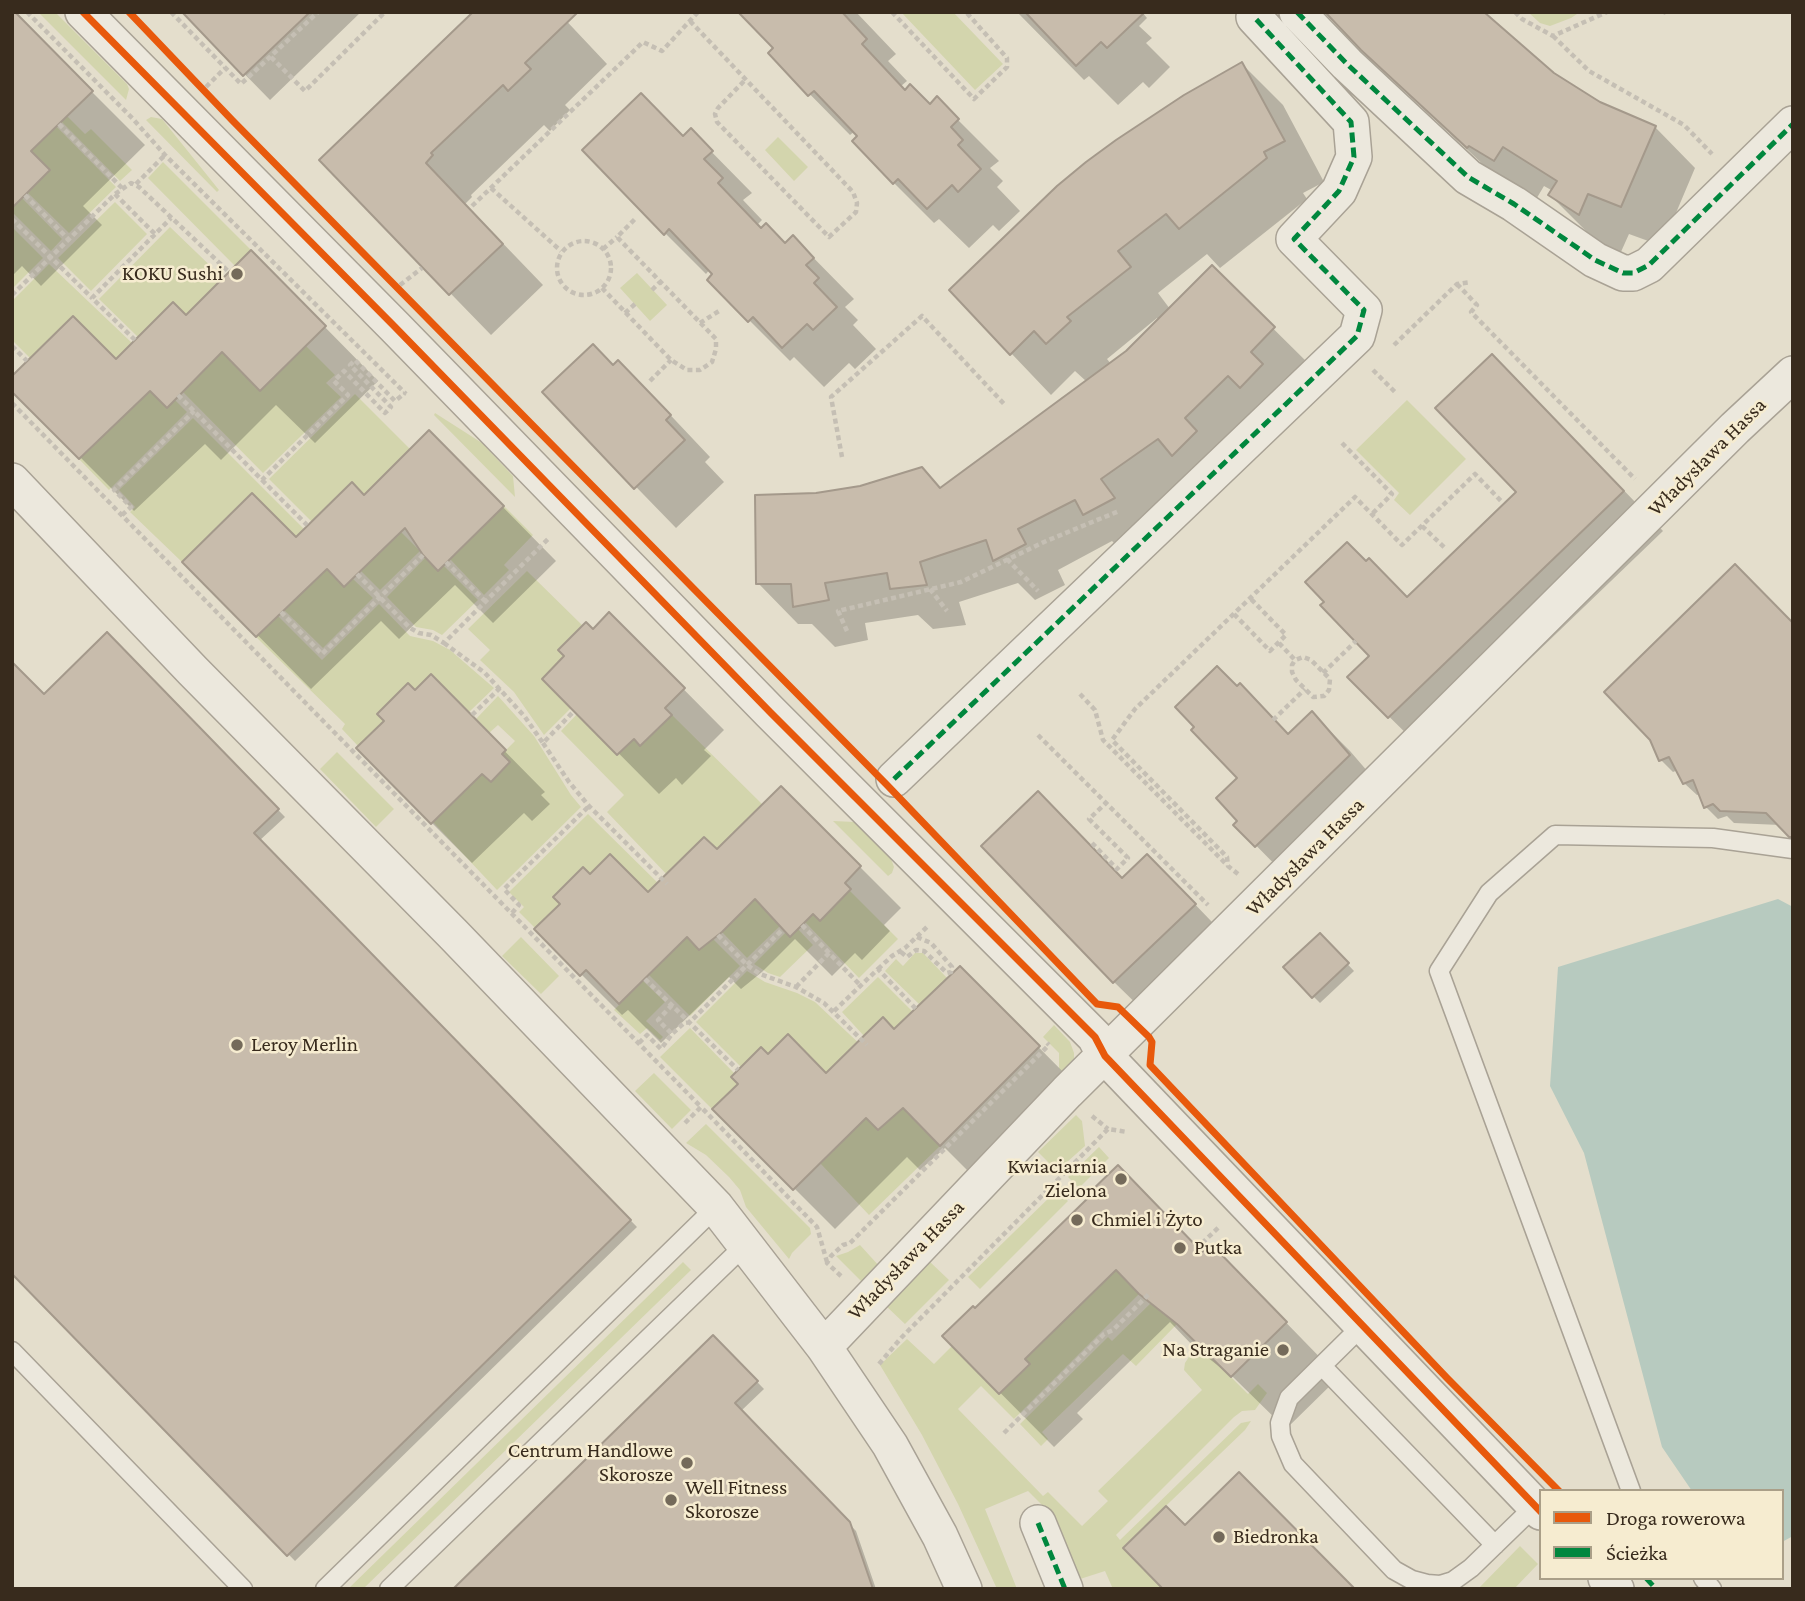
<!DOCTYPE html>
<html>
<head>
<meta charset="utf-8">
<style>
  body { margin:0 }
  #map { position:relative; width:1805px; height:1601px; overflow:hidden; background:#e4decc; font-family:"Crimson Pro",serif }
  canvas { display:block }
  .frame { position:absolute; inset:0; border:14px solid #382b1d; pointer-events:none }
  .legend { position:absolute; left:1539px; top:1489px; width:245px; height:91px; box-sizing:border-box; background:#f6ecd0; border:2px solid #aa9f88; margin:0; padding:9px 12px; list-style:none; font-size:21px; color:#382b1d }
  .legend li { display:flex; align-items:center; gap:14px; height:35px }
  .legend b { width:35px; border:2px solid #aa9f88 }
</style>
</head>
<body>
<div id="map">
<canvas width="1805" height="1601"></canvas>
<div class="frame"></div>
<ul class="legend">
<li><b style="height:9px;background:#e8590c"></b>Droga rowerowa</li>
<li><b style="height:9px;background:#00873e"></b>Ścieżka</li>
</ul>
</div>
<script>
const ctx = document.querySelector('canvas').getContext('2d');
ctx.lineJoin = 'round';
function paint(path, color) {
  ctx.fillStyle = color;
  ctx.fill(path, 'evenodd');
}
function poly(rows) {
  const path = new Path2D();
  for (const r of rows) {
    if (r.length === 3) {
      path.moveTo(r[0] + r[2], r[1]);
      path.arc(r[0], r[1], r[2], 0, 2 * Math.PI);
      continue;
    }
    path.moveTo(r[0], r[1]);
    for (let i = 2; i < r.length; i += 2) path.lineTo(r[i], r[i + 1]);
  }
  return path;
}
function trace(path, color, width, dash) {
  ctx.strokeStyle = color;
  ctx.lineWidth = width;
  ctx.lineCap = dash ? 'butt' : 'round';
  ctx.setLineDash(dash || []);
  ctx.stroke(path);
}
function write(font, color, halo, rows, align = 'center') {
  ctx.font = font + ' "Crimson Pro",serif';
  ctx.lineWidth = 5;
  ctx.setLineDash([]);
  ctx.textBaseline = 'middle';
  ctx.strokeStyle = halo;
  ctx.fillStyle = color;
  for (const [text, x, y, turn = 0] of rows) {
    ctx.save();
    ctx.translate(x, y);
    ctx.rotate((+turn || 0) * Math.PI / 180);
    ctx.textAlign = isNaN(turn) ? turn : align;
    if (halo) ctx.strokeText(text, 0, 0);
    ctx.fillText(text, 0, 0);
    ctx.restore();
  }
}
const green = poly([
  [38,12,55,12,127,84,129,89,126,100],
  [901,12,953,12,1003,64,975,90],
  [1528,12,1580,12,1571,18,1550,26,1540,23],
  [67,116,85,134,91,129,132,170,120,181,61,121],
  [151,117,162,119,219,190,217,192,146,120],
  [56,126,116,187,69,233,28,193,50,170,31,151],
  [778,137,808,167,794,181,765,150],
  [163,162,251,250,235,266,148,178],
  [22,198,62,239,51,251,12,212,12,208],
  [115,202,147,234,91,291,58,258],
  [12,227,43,258,12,289],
  [170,227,223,278,186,315,138,337,99,299],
  [49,264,132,343,116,360,72,316,30,358,12,340,12,301],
  [637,273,667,305,650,321,620,288],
  [306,346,335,375,326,383,341,397,263,473,182,391,222,352,260,391],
  [150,391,166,407,174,399,187,412,109,490,79,459],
  [355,394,410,449,364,495,351,482,312,522,269,479],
  [1407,400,1466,459,1410,515,1394,500,1399,493,1356,450],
  [435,413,482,443,513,476,515,497,434,415],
  [193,418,304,529,296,537,252,493,182,562,130,512,135,507,119,490],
  [504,506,533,535,504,565,509,570,484,595,450,559],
  [401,532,420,551,380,590,361,571],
  [425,558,437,570,443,565,478,600,442,635,433,630,416,627,387,597],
  [327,569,344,587,353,579,373,598,323,648,284,610],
  [527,571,582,625,558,649,564,656,571,708,544,735,514,692,480,660,490,650,468,629],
  [379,604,410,636,433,641,450,650,494,688,469,712,431,674,415,690,408,683,378,713,384,721,358,746,342,729,345,724,256,637,278,616,322,660],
  [498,696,534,736,571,795,581,807,497,890,433,822,482,774,491,782,510,763,502,754,515,741,498,725,489,733,476,719],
  [577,714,634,739,641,745,672,715,762,804,717,849,704,837,672,880,607,812,624,795,561,731],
  [337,752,394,809,376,827,320,769],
  [588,814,663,888,653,897,609,854,590,874,582,867,553,896,560,904,535,928,519,912,524,907,509,892],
  [833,821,855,822,890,856,894,867,892,873,888,876],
  [761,889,780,926,747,958,722,932],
  [849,890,898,939,859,978,805,922,813,914,820,921],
  [798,929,813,945,780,977,768,973,754,964,786,932,791,936],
  [682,933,699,950,710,939,713,939,740,966,690,1016,649,975,678,946],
  [521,937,559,976,541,994,502,956],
  [915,953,923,953,947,978,920,1005,885,971,896,959,903,966],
  [747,971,765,982,797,993,815,1002,864,1048,844,1056,826,1073,788,1034,768,1054,761,1047,741,1067,696,1022],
  [878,977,913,1012,895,1030,882,1017,864,1036,842,1012],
  [643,981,665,1002,646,1021,663,1037,660,1040,647,1028,640,1034,614,1010],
  [1054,1025,1070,1042,1074,1053,1074,1060,1067,1076,1059,1068,1059,1053,1043,1037],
  [690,1028,735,1074,738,1084,712,1109,660,1057],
  [654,1073,691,1110,672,1129,635,1091],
  [903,1108,940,1146,869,1215,820,1163,861,1113,878,1130],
  [1076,1115,1082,1121,1085,1146,1057,1171,1038,1152],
  [706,1124,810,1228,811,1234,792,1253,789,1259,746,1207,740,1190,729,1177,706,1155,686,1143],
  [1099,1147,1109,1158,1079,1188,1068,1177],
  [1057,1190,1068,1201,980,1289,968,1277],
  [860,1245,880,1267,863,1283,836,1256,848,1252],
  [929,1261,949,1280,905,1324,885,1305],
  [683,1262,691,1270,363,1589,348,1589],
  [1116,1270,1139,1294,1014,1419,981,1386,958,1409,1043,1496,1048,1492,1082,1526,1108,1501,1098,1491,1202,1390,1184,1370,1185,1363,1194,1349,1199,1355,1205,1351,1248,1394,1258,1384,1267,1393,1255,1410,1242,1411,1234,1417,1116,1535,1120,1540,1241,1423,1251,1421,1245,1430,1123,1547,1163,1589,1113,1589,1105,1571,1077,1580,1050,1513,1028,1491,985,1509,1017,1589,997,1589,958,1504,922,1435,880,1365,907,1339,934,1364,952,1346,999,1394,1030,1365,1025,1359],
  [1155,1299,1177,1324,1136,1366,1123,1354,1042,1432,1048,1439,1041,1446,1020,1424,1108,1337,1112,1341],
  [1520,1546,1538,1564,1514,1589,1478,1589]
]);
const water = poly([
  [1778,899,1793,907,1793,1536,1782,1542,1782,1491,1692,1491,1662,1447,1584,1153,1550,1086,1558,967]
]);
const shadow = poly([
  [12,12,145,145,83,206,102,225,41,286,22,266,12,276],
  [184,12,361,12,270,100],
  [558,12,607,64,565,105,570,110,550,131,544,125,471,195,472,197,465,204,543,285,491,335,321,160],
  [741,12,856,12,896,54,888,61,907,81,901,86,930,106,937,99,999,161,990,168,1003,181,997,187,1020,211,999,231,993,225,969,248,939,219,934,223,894,183,860,136,855,131,850,135,792,76,775,48],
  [1017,12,1142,12,1147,18,1139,26,1152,38,1146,43,1170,67,1149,88,1143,82,1118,105,1089,76,1084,80],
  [1326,12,1553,75,1599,104,1655,127,1695,168,1662,246,1629,234,1620,254,1591,236,1550,195,1553,191,1544,186,1535,201,1508,188,1404,90],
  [1242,64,1283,105,1324,182,1303,193,1307,199,1220,268,1207,254,1158,293,1170,309,1212,268,1314,369,1125,554,1112,541,1058,570,1065,585,1035,600,1018,583,959,602,966,625,933,629,918,615,865,623,868,640,835,647,812,624,798,624,758,583,816,495,861,488,922,469,942,489,1087,382,1075,371,1051,395,951,290],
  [1157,318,1159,320,1127,352,1111,364,1107,359],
  [691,131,752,193,743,200,762,220,757,225,762,230,785,245,793,237,854,299,845,307,858,320,853,325,876,349,855,369,849,363,824,387,794,357,790,361,709,280,715,274,710,269,706,274,665,233,683,138],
  [251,252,378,381,315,443,276,405,221,460,205,444,134,511,12,389,116,361,186,317],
  [613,367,659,403,710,457,705,462,724,482,676,528,544,392],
  [1532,395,1663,531,1429,756,1349,677,1372,656,1407,599,1519,492],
  [429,432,556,561,493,623,455,585,399,639,381,621,311,689,185,562,296,539,364,497],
  [609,614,724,730,704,750,711,756,682,785,676,778,659,794,545,679],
  [1793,626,1793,838,1780,825,1734,823,1727,816,1718,819,1706,807,1701,794,1697,795,1684,783,1678,770,1673,772,1661,760],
  [107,635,285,817,259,841,637,1227,295,1561,12,1271,44,697],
  [1240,685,1289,735,1312,713,1350,751,1387,794,1294,884,1236,825,1240,821,1237,688],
  [415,692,471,717,545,792,541,795,550,804,532,821,524,813,472,863,432,823,387,721],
  [781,788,901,908,884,925,890,931,862,960,855,953,832,976,795,939,762,972,741,989,729,977,661,1043,628,1010,622,1015,536,929,590,876,648,895,717,852],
  [1123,880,1188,897,1235,946,1155,1022,1114,982],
  [1320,935,1354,971,1320,1003,1285,968],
  [960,968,1079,1088,982,1185,945,1148,920,1170,907,1157,835,1229,715,1109,768,1056,826,1075,894,1031],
  [1091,1198,1202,1253,1266,1302,1339,1377,1286,1429,1233,1377,1195,1348,1170,1322,1077,1413,1083,1419,1054,1447,944,1336,975,1310],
  [713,1337,764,1389,741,1411,856,1531,876,1589,455,1589]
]);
const building = poly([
  [12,12,15,12,93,91,31,151,50,170,12,208,12,12],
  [182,12,310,12,243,76,182,12],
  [473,12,578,12,525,63,531,69,508,91,503,85,431,153,433,155,426,163,503,244,449,295,319,160,473,12],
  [738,12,842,12,867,39,862,44,905,90,910,84,930,104,937,96,959,119,951,127,963,140,958,145,981,169,958,192,952,185,927,209,898,179,893,184,852,141,857,136,814,91,808,96,768,53,773,48,738,12],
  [1025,12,1145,12,1107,48,1101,42,1076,66,1025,12],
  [1325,12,1484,12,1554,73,1600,102,1656,126,1621,207,1588,194,1579,215,1548,195,1557,181,1503,147,1494,161,1469,146,1467,148,1361,50,1325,12],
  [1242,62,1285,141,1264,152,1267,158,1179,229,1166,214,1118,251,1131,267,1067,317,1071,321,1046,344,1034,331,1010,355,949,290,1057,186,1086,162,1116,140,1184,95,1242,62],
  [641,93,683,136,691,128,713,151,704,159,723,178,718,183,761,228,766,223,785,243,793,235,814,258,806,265,819,278,814,283,837,307,813,330,807,324,782,348,753,317,748,322,707,280,712,274,669,229,664,235,582,150,641,93],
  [251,250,326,326,260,391,222,352,167,408,150,391,79,459,12,392,12,376,73,316,116,359,173,302,186,315,251,250],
  [1212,265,1275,327,1251,352,1263,364,1240,388,1228,376,1185,418,1197,431,1172,456,1158,439,1101,479,1115,498,1083,515,1075,500,1018,529,1026,544,993,561,986,540,920,562,927,585,890,589,887,573,825,583,829,600,793,607,791,584,756,584,755,495,816,493,860,486,922,467,940,488,1126,351,1212,265],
  [593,344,613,365,618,360,671,415,666,420,685,440,634,489,542,392,593,344],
  [1492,354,1624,491,1388,718,1347,677,1369,656,1320,605,1324,602,1305,582,1347,542,1366,561,1369,558,1407,597,1516,492,1435,408,1492,354],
  [429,430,504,506,438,571,423,555,405,528,344,587,327,569,256,637,182,562,252,493,296,537,352,482,364,495,429,430],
  [1735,564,1793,623,1793,837,1789,837,1766,813,1720,811,1713,804,1704,808,1693,780,1683,784,1669,757,1659,761,1650,740,1604,692,1735,564],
  [609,612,685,688,665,708,672,715,640,746,634,739,617,755,542,679,564,656,558,650,586,622,593,629,609,612],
  [107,632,279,809,254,833,631,1220,287,1556,12,1274,12,662,44,694,107,632],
  [1217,666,1237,686,1240,683,1288,734,1312,711,1350,755,1255,847,1233,825,1237,821,1216,798,1237,778,1191,730,1194,727,1175,707,1217,666],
  [431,674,506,750,502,754,510,762,491,782,482,774,431,824,356,748,384,721,377,714,408,683,415,690,431,674],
  [781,786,861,866,845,883,851,889,820,921,813,914,790,937,755,899,722,932,699,950,687,937,619,1004,586,970,580,976,534,929,560,904,553,897,583,867,590,874,610,854,648,892,704,837,717,849,781,786],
  [1038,791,1122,878,1147,854,1196,904,1113,983,981,846,1038,791],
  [1320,933,1349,963,1312,998,1283,967,1320,933],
  [960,966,1040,1046,940,1146,903,1108,878,1130,866,1118,793,1190,712,1109,738,1084,731,1077,761,1047,768,1054,788,1034,826,1073,883,1017,894,1029,960,966],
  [1118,1165,1202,1252,1207,1247,1209,1249,1213,1246,1287,1322,1231,1377,1177,1324,1139,1294,1116,1270,1025,1359,1030,1364,999,1394,942,1336,973,1306,975,1308,1088,1198,1086,1196,1118,1165],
  [713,1335,758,1381,735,1403,850,1522,873,1589,453,1589,713,1335],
  [1239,1472,1355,1589,1163,1589,1123,1548,1166,1506,1185,1525,1239,1472]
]);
const path = poly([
  [27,12,133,119,165,155,406,394],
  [171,12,241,84,318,12],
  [892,12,974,99,1007,67,1007,58,966,12],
  [1515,12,1522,19,1553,36,1607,12],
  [1665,12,1666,14],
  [690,21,853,192,857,203,856,212,829,237,717,122,715,114,718,108,746,79],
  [1553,36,1589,71,1684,125,1712,154],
  [271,57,305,91,385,12],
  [206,87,225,68],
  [59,124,122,188],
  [136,184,165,155],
  [491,188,561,251],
  [115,194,155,234],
  [25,195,69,240],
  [472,206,643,42,662,51,698,12],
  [12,219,92,298],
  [584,268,27],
  [603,249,617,237],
  [1457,284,1477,305,1471,312,1635,479],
  [400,285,422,268],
  [602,288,671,360,687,370,700,370,712,362,716,349,716,339,617,237,635,219],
  [652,290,660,282],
  [12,295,115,194,131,183,139,187,229,272],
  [625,313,635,304],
  [700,323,719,311],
  [135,340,92,298,171,218],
  [1394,345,1457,284,1471,282],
  [12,346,27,361],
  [1373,370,1395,392],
  [650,381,671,360],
  [178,395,262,480,348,395,334,381,344,371,385,413,391,407,350,365,355,360,395,401,405,393],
  [12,403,701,1107],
  [1342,443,1392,494,1372,514],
  [842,457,831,397,922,316,1005,405],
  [262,480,307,525],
  [122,515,131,507,114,490,194,411],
  [1422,526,1446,549],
  [1007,559,1038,591],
  [446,562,485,601],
  [357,574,410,628,419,633,431,635,444,643,548,539],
  [930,589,947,611],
  [281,612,322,654,423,555],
  [1234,614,1270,651,1286,635,1250,598],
  [847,631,838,611,961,582,1044,542,1119,511],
  [444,643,485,673,525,717,543,743,574,711],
  [1279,643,1295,660,1292,665,1292,672,1296,680,1313,697,1324,696,1329,690,1330,679,1311,660,1303,657,1295,660],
  [1323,673,1356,641],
  [1080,694,1095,710,1103,740,1227,865],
  [472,715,500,688],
  [1273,720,1305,689],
  [1038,735,1208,905],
  [543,743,569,782,589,806,667,884],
  [1092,843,1117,869,1128,858,1089,819,1106,803],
  [1238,874,1228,866,1227,857,1112,740,1135,709,1355,497,1402,545,1475,474,1503,503],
  [512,913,519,905,504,889,589,806],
  [802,925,861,986],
  [718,935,747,965,760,974,796,987,824,1003,867,1045],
  [901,952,907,957,916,950,924,951,947,973,951,972,952,967,931,943,917,937],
  [878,969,892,956,905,948,929,925],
  [645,979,738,1070],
  [796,987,829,953],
  [672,1005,658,1020,672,1034],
  [834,1011,878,969,916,1009],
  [639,1043,647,1035,661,1049,672,1034,684,1023,690,1022,783,929],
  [1092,1116,1108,1129],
  [685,1123,701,1107,817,1227,827,1262],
  [1196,1249,1220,1226],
  [841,1276,827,1263,831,1256,843,1245,850,1243,1049,1045,1047,1043],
  [879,1364,901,1338,1108,1129,1127,1132],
  [1004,1433,1104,1334,1113,1330,1151,1292]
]);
const lane = poly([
  [1362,1326,1289,1398,1280,1423,1281,1436,1293,1464,1394,1570,1412,1580,1427,1584,1440,1585,1453,1581,1471,1568,1535,1506],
  [12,1351,243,1589],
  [1322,1366,1495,1545],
  [1631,1491,1439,971,1489,893,1555,835,1713,838,1793,849],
  [1703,1578,1712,1589],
  [325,1589,716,1207],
  [389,1589,746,1244]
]);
const street = poly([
  [83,12,395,327,770,712,1095,1037,1105,1056,1541,1512],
  [1297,12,1347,64,1468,177,1514,204,1595,260,1623,273,1633,273,1649,265,1793,124],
  [12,481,193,671,453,934,716,1207,824,1347,890,1445,940,1536,964,1589],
  [894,779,1357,336,1364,310,1294,239,1339,191,1354,157,1351,122,1254,17],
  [824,1347,1067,1092,1735,428,1793,374],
  [1038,1523,1065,1589],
  [1606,1578,1616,1589]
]);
const quiet = poly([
  [1297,12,1347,64,1468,177,1514,204,1595,260,1623,273,1633,273,1649,265,1793,124],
  [894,779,1357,336,1364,310,1294,239,1339,191,1354,157,1351,122,1254,17],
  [1038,1523,1065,1589],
  [1646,1578,1656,1589]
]);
const cycleway = poly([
  [83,12,395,327,770,712,1095,1037,1105,1056,1541,1512],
  [129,12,232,120,888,786,1097,1004,1118,1007,1149,1037,1152,1042,1150,1065,1447,1378,1559,1491]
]);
const markers = [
  [237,274,7,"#746a5a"],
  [237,1045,7,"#746a5a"],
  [1121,1179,7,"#746a5a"],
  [1077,1220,7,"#746a5a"],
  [1180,1248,7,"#746a5a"],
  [1283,1350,7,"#746a5a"],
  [687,1463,7,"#746a5a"],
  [671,1500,7,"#746a5a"],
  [1219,1537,7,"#746a5a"]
];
const poiNames = [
  ["KOKU Sushi",223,274,"right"],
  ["Leroy Merlin",251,1045],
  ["Kwiaciarnia",1107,1167,"right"],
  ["Zielona",1107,1191,"right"],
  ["Chmiel i Żyto",1091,1220],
  ["Putka",1194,1248],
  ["Na Straganie",1269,1350,"right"],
  ["Centrum Handlowe",673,1451,"right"],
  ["Skorosze",673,1475,"right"],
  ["Well Fitness",685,1488],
  ["Skorosze",685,1512],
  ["Biedronka",1233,1537]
];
const streetNames = [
  ["Władysława Hassa",1707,457,-45],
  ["Władysława Hassa",1305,857,-45],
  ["Władysława Hassa",906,1260,-46]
];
paint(green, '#d3d5ad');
paint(water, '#b7cabf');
paint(shadow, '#0003');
paint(building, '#c8bcac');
trace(building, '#a4998b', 2);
trace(lane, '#a9a295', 21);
trace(street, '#a9a295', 38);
trace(path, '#c5bfb4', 4.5, [5, 3.5]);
trace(lane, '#ece8dd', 18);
trace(street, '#ece8dd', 35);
trace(quiet, '#00873e', 5, [10, 5]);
trace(cycleway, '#e8590c', 7);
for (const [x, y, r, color] of markers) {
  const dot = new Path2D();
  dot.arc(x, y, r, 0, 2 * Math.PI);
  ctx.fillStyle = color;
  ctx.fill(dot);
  trace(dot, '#f6ecd0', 2.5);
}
write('21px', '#382b1d', '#f6ecd0', poiNames, 'left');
write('21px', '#382b1d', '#f6ecd0', streetNames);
</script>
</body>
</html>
